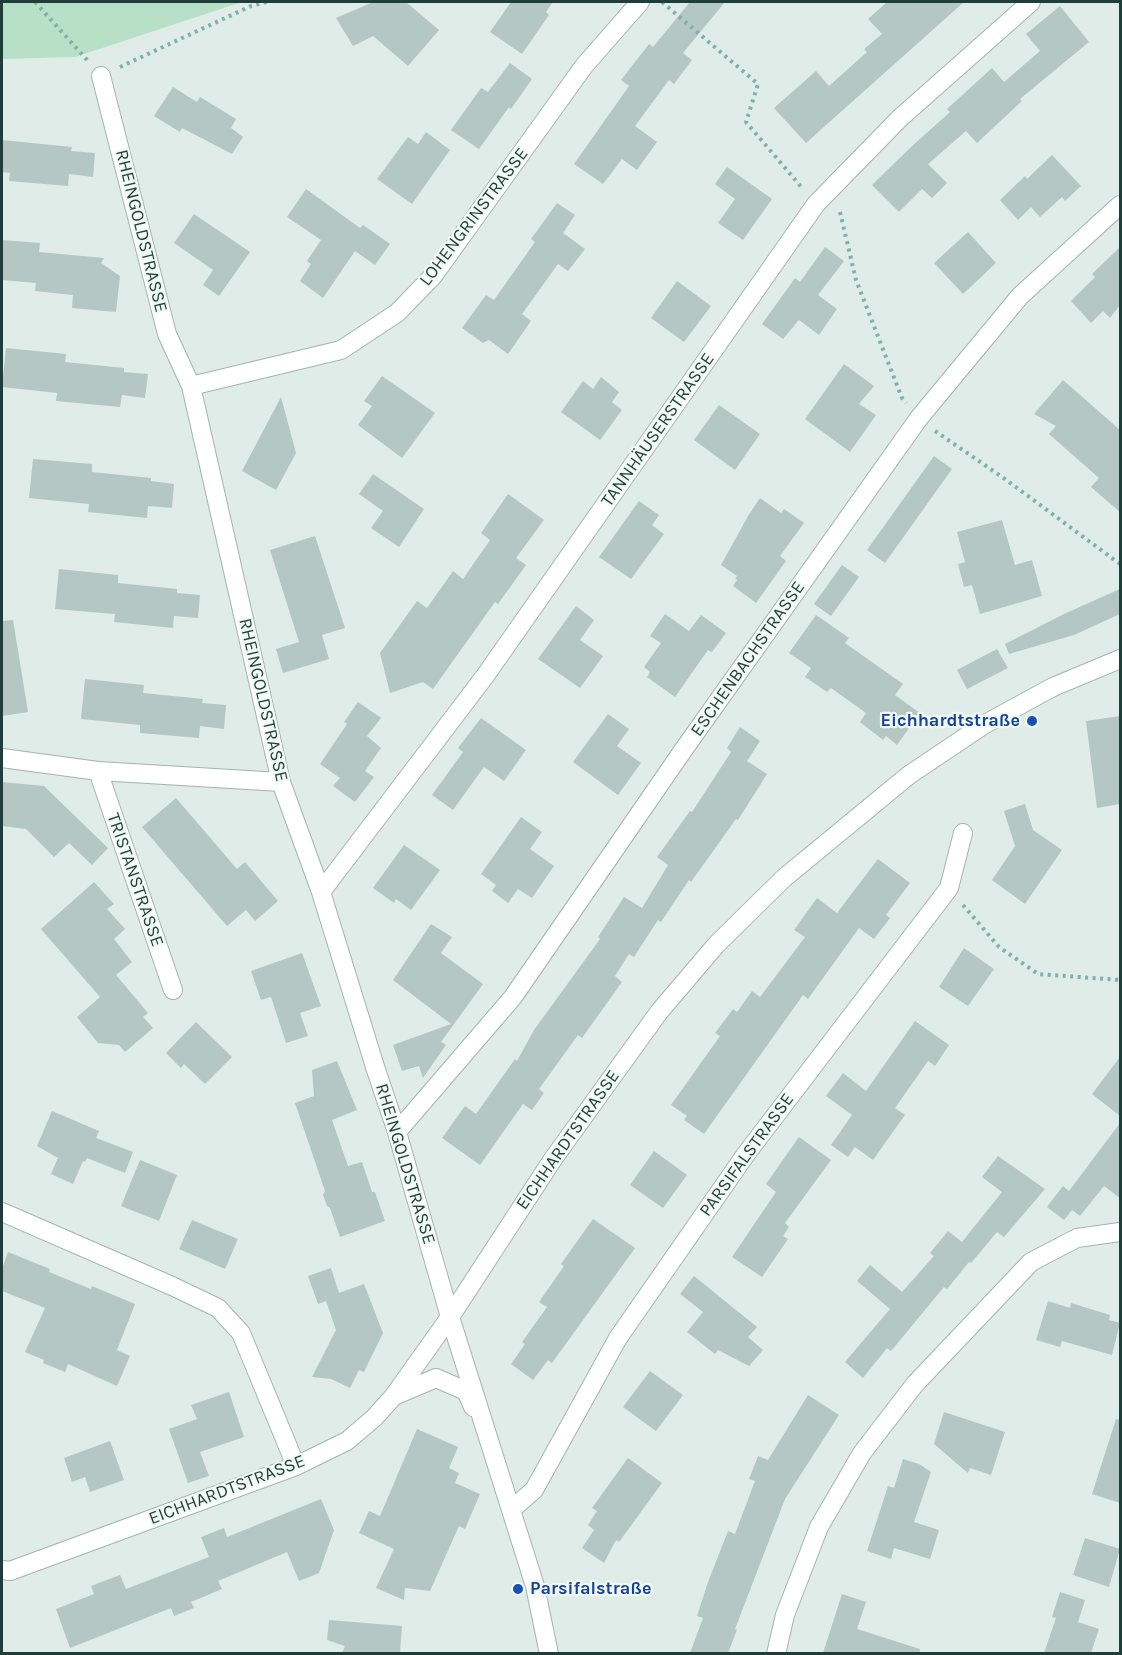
<!DOCTYPE html>
<html>
<head>
<meta charset="utf-8">
<style>
  body { margin:0 }
  #map { position:relative; width:1122px; height:1655px; overflow:hidden; background:#e0ece8; font-family:Karla,sans-serif }
  canvas { display:block }
  .frame { position:absolute; inset:0; border:3px solid #1f3e39; pointer-events:none }
</style>
</head>
<body>
<div id="map">
<canvas width="1122" height="1655"></canvas>
<div class="frame"></div>
</div>
<script>
const ctx = document.querySelector('canvas').getContext('2d');
ctx.lineJoin = 'round';
function paint(path, color) {
  ctx.fillStyle = color;
  ctx.fill(path, 'evenodd');
}
function poly(rows) {
  const path = new Path2D();
  for (const r of rows) {
    path.moveTo(r[0], r[1]);
    for (let i = 2; i < r.length; i += 2) path.lineTo(r[i], r[i + 1]);
  }
  return path;
}
function trace(path, color, width, dash) {
  ctx.strokeStyle = color;
  ctx.lineWidth = width;
  ctx.lineCap = dash ? 'butt' : 'round';
  ctx.setLineDash(dash || []);
  ctx.stroke(path);
}
function write(font, color, halo, rows, align = 'center') {
  ctx.font = font + ' Karla,sans-serif';
  ctx.lineWidth = 4.5;
  ctx.setLineDash([]);
  ctx.textBaseline = 'middle';
  ctx.strokeStyle = halo;
  ctx.fillStyle = color;
  for (const [text, x, y, turn = 0] of rows) {
    ctx.save();
    ctx.translate(x, y);
    ctx.rotate((+turn || 0) * Math.PI / 180);
    ctx.textAlign = isNaN(turn) ? turn : align;
    if (halo) ctx.strokeText(text, 0, 0);
    ctx.fillText(text, 0, 0);
    ctx.restore();
  }
}
const green = poly([
  [2,2,242,2,75,57,2,59]
]);
const building = poly([
  [373,2,406,2,439,30,408,66,373,36,353,46,336,18],
  [511,2,553,2,546,12,549,15,522,54,490,32],
  [690,2,725,2,683,53,692,60,674,84,669,80,635,126,657,142,637,170,622,159,603,184,574,164,629,86,621,80,649,44,653,47],
  [887,2,964,2,806,143,774,108,816,71,829,86,867,52,864,49,882,34,868,19],
  [1060,6,1089,42,1020,99,1022,101,977,143,966,131,928,164,947,183,932,198,922,189,899,212,872,185,911,147,950,112,947,109,992,68,1004,82,1040,51,1026,34],
  [510,63,532,79,511,109,509,107,479,149,451,130,481,88,488,92],
  [173,87,197,102,200,97,236,119,231,128,243,137,232,154,182,128,180,132,154,116],
  [426,132,450,150,412,204,377,179,408,137,418,144],
  [2,140,72,147,71,151,95,153,93,177,69,174,68,186,9,181,10,173,2,172],
  [1052,155,1081,186,1065,201,1062,197,1040,217,1031,207,1018,220,1000,200,1025,176,1027,179],
  [727,167,772,199,743,240,718,223,735,199,715,184],
  [306,189,360,228,363,225,390,244,375,265,355,251,323,298,300,281,311,264,307,261,321,240,287,217],
  [557,203,575,215,563,233,585,249,568,271,558,264,522,314,531,321,508,354,489,340,483,343,462,328,486,295,494,300,535,242,531,239],
  [194,214,250,252,219,296,203,285,213,270,174,243],
  [968,232,996,263,963,294,934,263],
  [2,240,40,243,39,252,104,258,101,263,120,276,116,312,72,308,73,295,35,291,36,283,2,280],
  [825,247,844,261,818,295,837,309,819,335,799,320,783,339,762,324,795,278,800,282],
  [1120,247,1120,305,1110,318,1103,311,1091,323,1071,301,1095,277,1092,274],
  [677,281,711,306,684,342,651,318],
  [6,348,66,354,65,362,124,368,124,372,148,374,145,398,122,395,120,407,56,401,57,393,2,387],
  [844,364,874,386,859,404,876,415,850,452,805,419],
  [382,376,435,413,402,458,358,425,372,406,364,401],
  [601,377,619,392,612,402,622,410,600,440,561,412,583,381,593,389],
  [1063,380,1120,430,1120,512,1091,487,1099,478,1049,434,1056,426,1034,414],
  [281,397,296,453,276,490,242,471],
  [719,405,760,434,735,470,694,440],
  [934,456,952,469,885,563,867,550],
  [33,459,92,464,92,472,151,478,151,481,174,484,172,508,148,506,147,518,88,512,89,504,29,498],
  [373,474,424,509,399,547,371,528,383,511,359,494],
  [508,494,544,520,516,558,526,565,498,604,495,602,433,689,423,682,390,693,380,653,417,601,427,608,453,571,463,579,490,540,481,533],
  [760,498,781,513,784,509,804,523,780,556,786,561,756,603,733,586,737,580,735,578,737,576,721,565,748,516],
  [639,501,659,515,652,525,664,534,631,579,599,557],
  [1002,520,1015,565,1032,560,1042,596,980,614,972,585,964,587,958,564,965,562,957,532],
  [315,536,345,628,322,635,329,659,283,673,276,649,299,642,270,550],
  [842,565,859,577,831,616,814,604],
  [59,569,118,575,118,583,177,589,177,593,200,595,198,618,174,616,173,628,114,622,115,614,55,609],
  [1120,589,1120,614,1074,635,1009,654,1005,644,1066,613],
  [576,606,594,620,580,640,603,656,580,688,538,659],
  [665,614,689,631,701,615,726,633,712,652,708,650,675,697,647,677,650,672,644,667,661,643,650,636],
  [816,615,849,638,845,643,903,684,895,695,920,713,897,745,886,736,883,740,860,722,866,713,831,688,827,692,805,677,811,668,789,653],
  [13,620,28,712,2,716,2,621],
  [997,649,1008,668,967,689,957,670],
  [85,679,144,685,143,693,203,699,202,703,226,705,224,729,200,726,199,738,140,733,140,725,81,719],
  [358,702,381,718,367,736,381,748,365,771,374,777,355,802,333,786,340,778,320,764,347,724,344,722],
  [608,714,629,729,617,746,641,763,618,795,573,762],
  [1120,716,1120,804,1097,808,1086,721],
  [481,718,526,750,504,781,484,767,453,810,432,795,463,752,458,748],
  [740,727,760,741,747,761,767,774,738,820,736,819,691,882,689,880,661,922,658,920,634,957,629,954,615,976,622,982,582,1038,578,1035,539,1089,544,1093,532,1110,523,1104,480,1165,442,1138,465,1106,476,1114,515,1059,517,1061,534,1030,600,939,598,937,624,897,642,908,668,865,657,857,690,811,692,812,731,752,727,748],
  [2,782,44,786,108,848,92,865,69,843,54,857,26,829,2,826],
  [176,798,237,869,245,862,278,901,255,921,246,910,227,926,142,827],
  [1025,804,1033,830,1062,850,1025,904,992,880,1015,846,1004,811],
  [521,817,542,832,530,849,554,866,532,898,518,889,508,903,492,891,496,885,481,874],
  [404,845,440,870,411,910,396,899,394,903,373,888],
  [878,859,910,883,886,915,890,918,874,939,859,928,808,999,803,995,704,1134,684,1120,687,1116,671,1105,720,1036,715,1033,733,1009,737,1012,752,991,760,997,805,937,794,930,817,898,837,913],
  [94,882,114,904,107,909,125,929,114,939,132,962,116,975,148,1013,143,1017,153,1028,125,1052,119,1045,98,1043,77,1017,100,997,41,929],
  [431,924,452,937,441,953,483,984,441,1042,446,1045,423,1078,419,1066,402,1071,393,1045,451,1024,393,980],
  [964,948,994,969,968,1006,939,987],
  [302,953,321,1006,300,1013,308,1036,286,1043,271,997,261,1000,251,971],
  [915,1021,949,1045,935,1066,928,1061,895,1108,905,1115,873,1160,855,1147,848,1157,831,1145,852,1115,826,1096,843,1073,866,1091],
  [196,1022,232,1057,205,1084,184,1064,181,1068,166,1053],
  [1120,1057,1120,1116,1092,1094],
  [337,1061,357,1110,332,1120,348,1166,362,1162,372,1192,375,1192,385,1221,340,1237,330,1208,327,1206,323,1195,325,1191,295,1103,314,1096,312,1070],
  [52,1111,99,1131,96,1138,133,1152,125,1173,87,1158,85,1162,83,1161,73,1184,51,1174,58,1158,37,1146],
  [1120,1123,1120,1198,1104,1186,1080,1216,1072,1210,1064,1220,1047,1207,1063,1186,1069,1191],
  [799,1137,831,1160,785,1223,789,1227,783,1236,788,1239,762,1277,732,1257,776,1192,766,1184],
  [654,1151,687,1175,663,1208,630,1185],
  [998,1156,1045,1189,1004,1237,997,1232,971,1263,969,1262,947,1289,944,1287,891,1351,887,1348,863,1378,845,1362,890,1309,857,1281,870,1265,902,1292,934,1256,930,1253,948,1231,962,1242,1002,1192,982,1177],
  [140,1160,177,1175,159,1221,121,1206],
  [593,1219,635,1248,552,1363,548,1360,533,1380,511,1364,525,1344,522,1342,547,1307,539,1302,564,1266,561,1264],
  [192,1220,238,1239,225,1269,179,1249],
  [8,1252,50,1269,49,1272,91,1289,92,1286,135,1304,117,1350,130,1356,117,1386,68,1364,65,1372,43,1363,44,1360,25,1352,45,1308,2,1291,2,1269],
  [331,1268,339,1293,364,1284,383,1333,364,1372,359,1370,350,1388,331,1379,312,1377,336,1330,326,1301,318,1304,308,1276],
  [694,1276,757,1327,748,1337,763,1350,749,1366,718,1350,715,1354,687,1332,703,1312,680,1294],
  [1048,1301,1070,1308,1071,1303,1110,1315,1109,1320,1120,1323,1112,1355,1062,1341,1060,1347,1036,1340],
  [650,1371,683,1395,656,1431,623,1407],
  [229,1392,244,1437,200,1452,209,1476,188,1483,169,1429,197,1419,191,1405],
  [808,1395,839,1415,785,1499,735,1629,737,1630,728,1653,690,1653,703,1618,697,1616,708,1582,728,1531,735,1534,755,1481,749,1479,758,1456,768,1460],
  [944,1412,1005,1432,991,1475,970,1468,968,1473,934,1444],
  [1116,1419,1120,1420,1120,1503,1092,1494],
  [417,1429,458,1447,449,1468,459,1473,455,1483,480,1494,465,1529,459,1526,430,1591,405,1588,404,1600,376,1588,394,1549,359,1533,369,1511,380,1516],
  [110,1441,124,1480,90,1492,85,1477,72,1482,64,1458],
  [628,1458,662,1483,619,1542,616,1540,604,1563,582,1548,594,1530,588,1525,597,1511,592,1508],
  [903,1459,919,1464,931,1472,914,1522,939,1530,930,1559,894,1548,891,1559,867,1551,888,1486,894,1488],
  [321,1499,334,1530,319,1573,299,1581,287,1552,218,1581,222,1589,191,1602,194,1608,174,1616,171,1608,70,1648,56,1609,94,1594,91,1586,120,1575,126,1589,152,1579,209,1557,201,1537,224,1528,227,1537],
  [1085,1538,1120,1549,1109,1587,1073,1575],
  [1060,1592,1085,1600,1078,1622,1099,1629,1091,1653,1044,1653,1056,1618,1052,1617],
  [842,1594,866,1602,857,1629,920,1649,920,1653,823,1653],
  [329,1620,402,1626,400,1653,342,1653,345,1646,327,1640]
]);
const path = poly([
  [35,2,88,61],
  [662,2,758,84,746,122,803,189],
  [120,67,251,6,267,2],
  [840,212,856,280,902,398,906,403],
  [935,431,1005,479,1120,564],
  [963,905,999,947,1038,974,1120,980]
]);
const minor = poly([
  [101,76,167,334,191,386,281,782,321,892,376,1070,397,1132,450,1317,535,1586,549,1654],
  [191,386,341,350,397,313,433,276,584,66,640,2],
  [2,758,98,771,281,782],
  [98,771,173,990],
  [321,892,485,676,816,204,900,118,1031,2],
  [397,1132,513,997,684,749,919,418,1020,296,1120,205],
  [2,1212,172,1286,218,1308,241,1333,296,1466],
  [394,1396,436,1378,466,1391,473,1407],
  [512,1509,534,1490,618,1338,746,1154,949,888,963,833],
  [2,1570,10,1571,296,1466,347,1441,374,1418,393,1397,450,1317,553,1159,659,1012,716,945,784,878,909,775,985,724,1053,687,1120,659],
  [776,1654,785,1615,819,1527,862,1453,915,1384,1031,1262,1077,1238,1120,1232]
]);
const markers = [
  [1032,721,6,"#1a4fb4"],
  [518,1589,6,"#1a4fb4"]
];
const streetNames = [
  ["LOHENGRINSTRASSE",474,217,-53],
  ["RHEINGOLDSTRASSE",141,231,76],
  ["TANNHÄUSERSTRASSE",658,430,-55],
  ["ESCHENBACHSTRASSE",748,659,-55],
  ["RHEINGOLDSTRASSE",263,700,77],
  ["TRISTANSTRASSE",135,880,71],
  ["EICHHARDTSTRASSE",568,1140,-55],
  ["PARSIFALSTRASSE",747,1155,-54],
  ["RHEINGOLDSTRASSE",405,1164,73],
  ["EICHHARDTSTRASSE",227,1490,-21]
];
const transitNames = [
  ["Eichhardtstraße",1020,721],
  ["Parsifalstraße",530,1589,"left"]
];
paint(green, '#b7e0c6');
paint(building, '#b5c7c2');
trace(minor, '#a2b4b0', 20);
trace(path, '#7db3a8', 4, [3, 4.5]);
trace(minor, '#fff', 18);
for (const [x, y, r, color] of markers) {
  const dot = new Path2D();
  dot.arc(x, y, r, 0, 2 * Math.PI);
  ctx.fillStyle = color;
  ctx.fill(dot);
  trace(dot, '#f1f9f5', 2);
}
write('18px', '#1f3e39', '#f1f9f5', streetNames);
write('bold 18px', '#164399', '#f1f9f5', transitNames, 'right');
</script>
</body>
</html>
